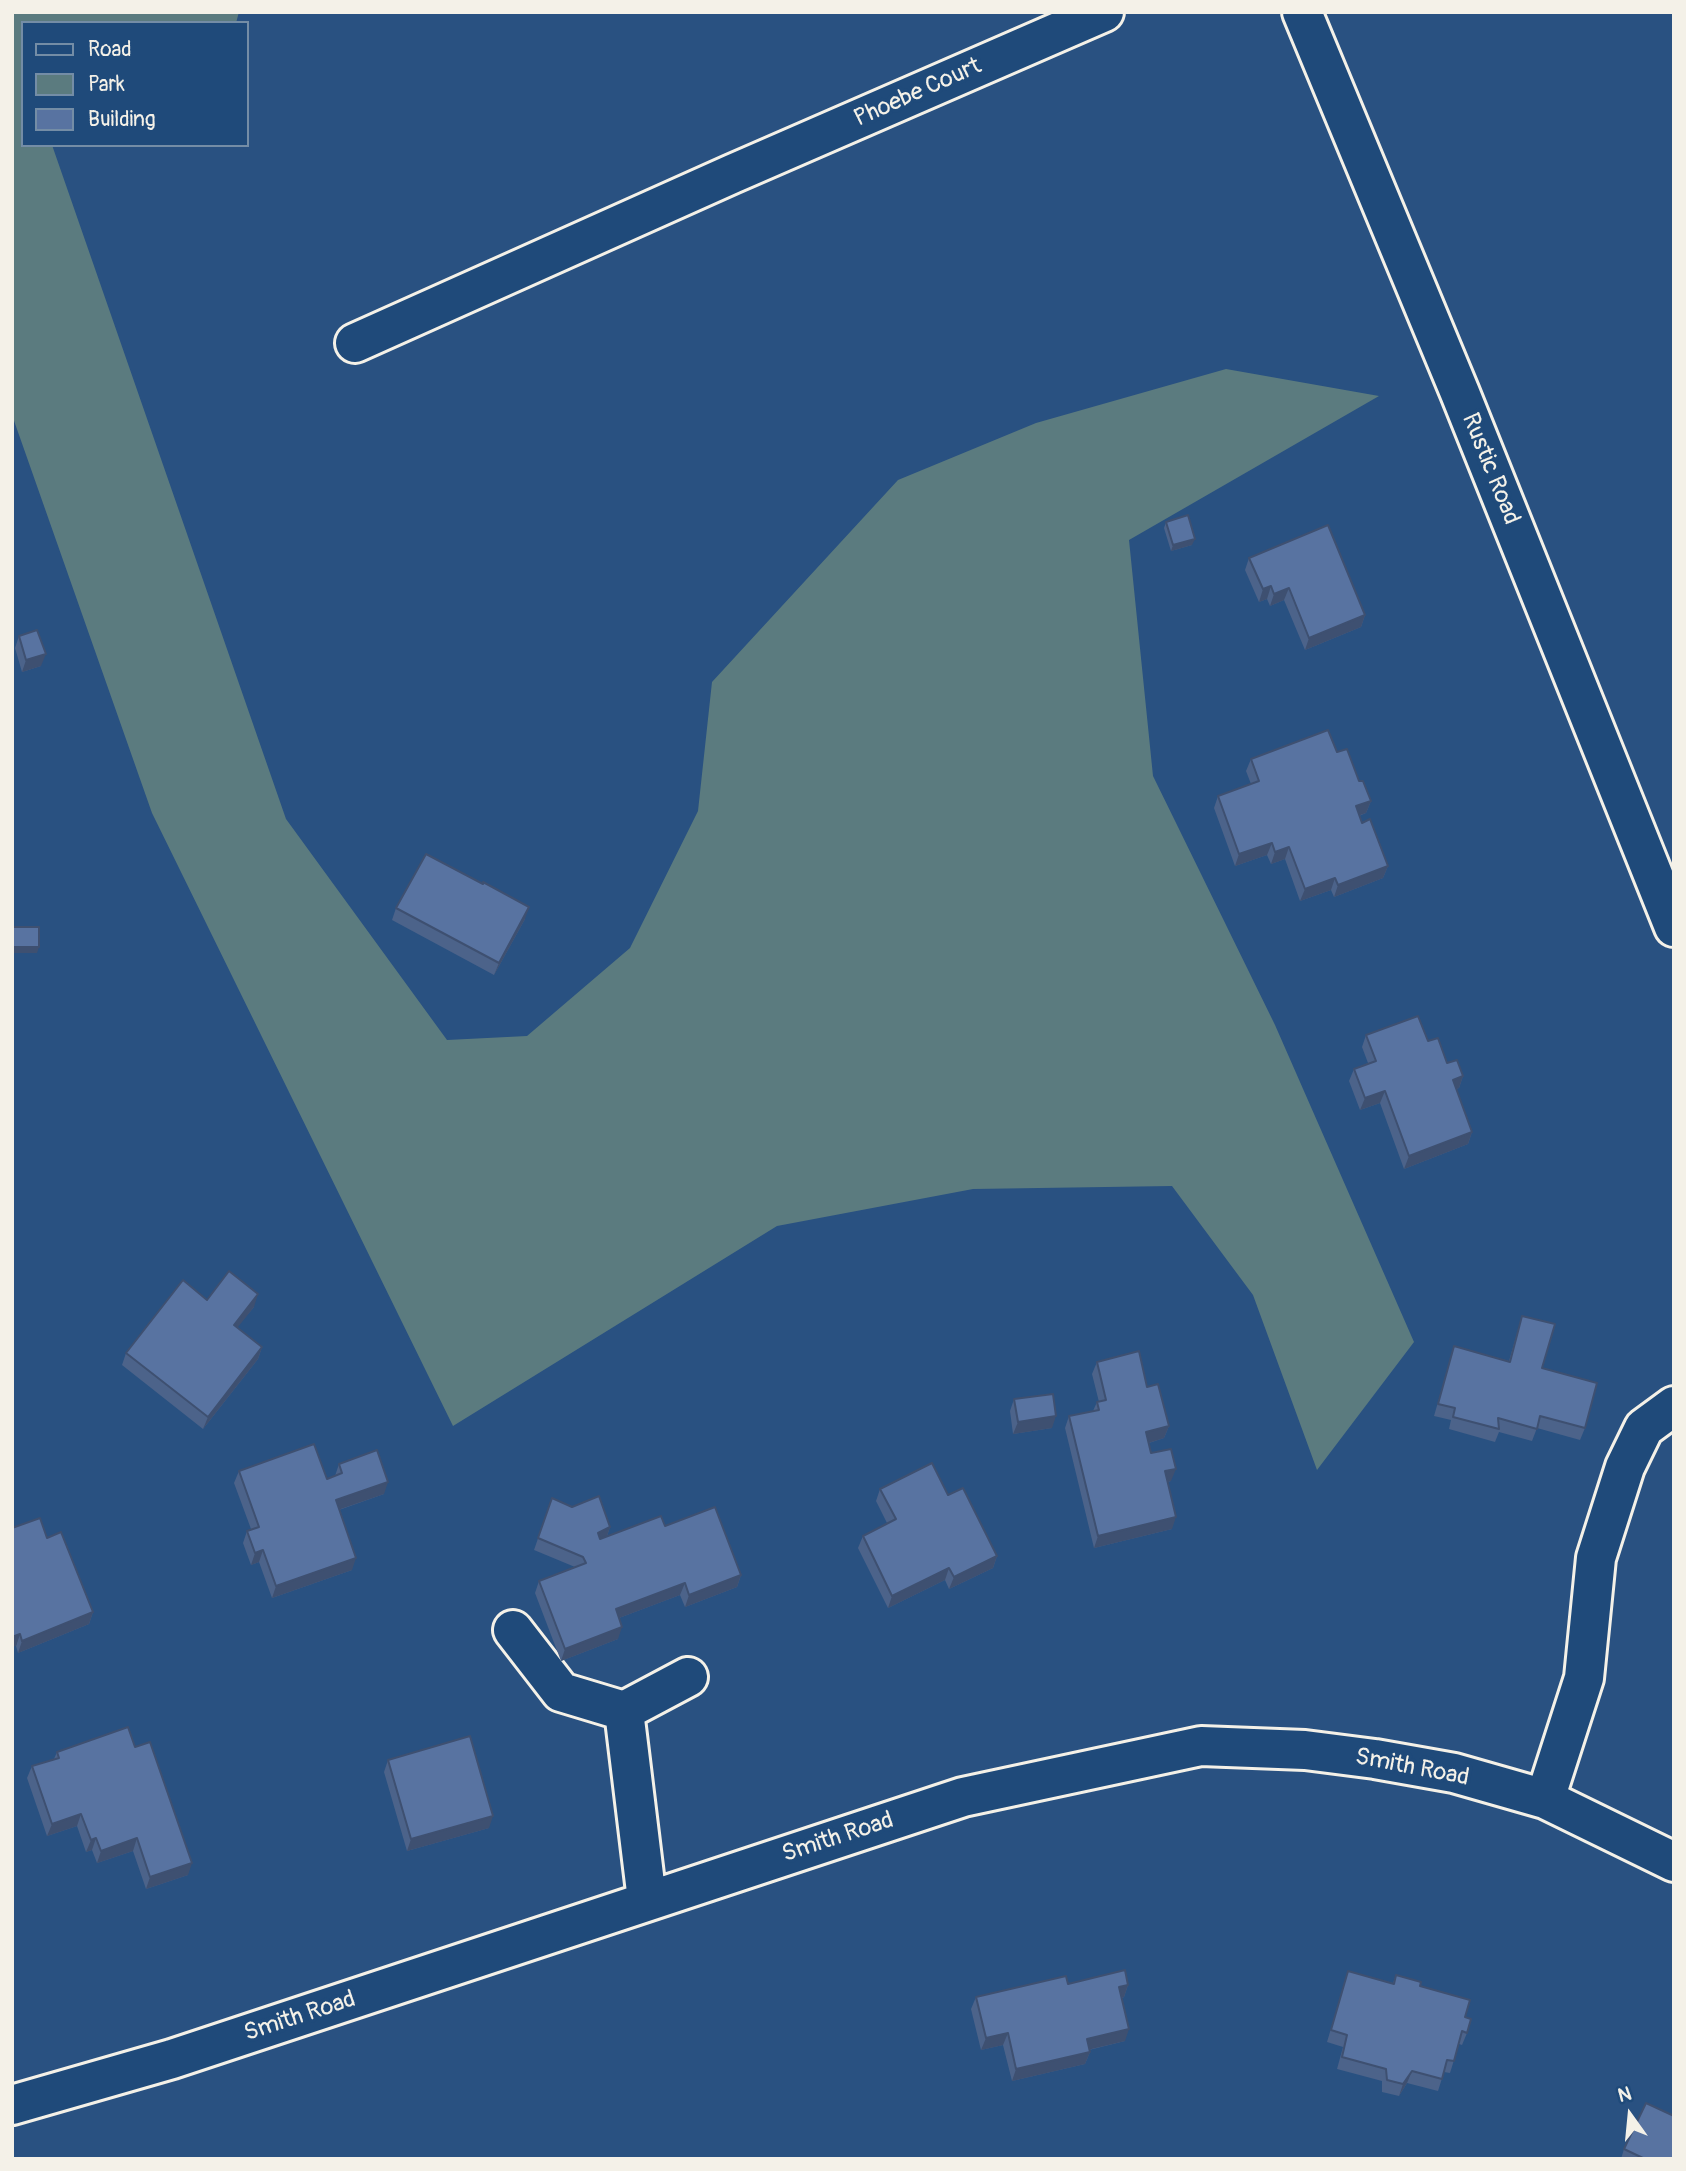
<!DOCTYPE html>
<html>
<head>
<meta charset="utf-8">
<style>
  body { margin:0 }
  #map { position:relative; width:1686px; height:2171px; overflow:hidden; background:#295181; font-family:Pangolin,sans-serif }
  canvas { display:block }
  .frame { position:absolute; inset:0; border:14px solid #f4f1e8; pointer-events:none }
  .legend { position:absolute; left:21px; top:21px; width:228px; height:126px; box-sizing:border-box; background:#1f4a7a; border:2px solid #748da6; margin:0; padding:9px 12px; list-style:none; font-size:21px; color:#f4f1e8 }
  .legend li { display:flex; align-items:center; gap:14px; height:35px }
  .legend b { width:35px; border:2px solid #748da6 }
  .north { position:absolute; left:1595px; top:2080px; width:70px; height:70px; -webkit-text-stroke:5px #1f4a7a; paint-order:stroke; rotate:345deg; font-size:19px; font-weight:700; line-height:28px; text-align:center; color:#f4f1e8 }
  .north::after { content:''; display:block; margin:auto; width:24px; height:32px; background:#f4f1e8; clip-path:polygon(50% 0,100% 100%,50% 72%,0 100%) }
</style>
</head>
<body>
<div id="map">
<canvas width="1686" height="2171"></canvas>
<div class="frame"></div>
<ul class="legend">
<li><b style="height:9px;background:#1f4a7a"></b>Road</li>
<li><b style="height:19px;background:#5b7b7f"></b>Park</li>
<li><b style="height:19px;background:#5873a1"></b>Building</li>
</ul>
<div class="north">N</div>
</div>
<script>
const ctx = document.querySelector('canvas').getContext('2d');
ctx.lineJoin = 'round';
function paint(path, color) {
  ctx.fillStyle = color;
  ctx.fill(path, 'evenodd');
}
function poly(rows) {
  const path = new Path2D();
  for (const r of rows) {
    path.moveTo(r[0], r[1]);
    for (let i = 2; i < r.length; i += 2) path.lineTo(r[i], r[i + 1]);
  }
  return path;
}
function trace(path, color, width, dash) {
  ctx.strokeStyle = color;
  ctx.lineWidth = width;
  ctx.lineCap = dash ? 'butt' : 'round';
  ctx.setLineDash(dash || []);
  ctx.stroke(path);
}
function write(font, color, halo, rows, align = 'center') {
  ctx.font = font + ' Pangolin,sans-serif';
  ctx.lineWidth = 7;
  ctx.setLineDash([]);
  ctx.textBaseline = 'middle';
  ctx.strokeStyle = halo;
  ctx.fillStyle = color;
  for (const [text, x, y, turn = 0] of rows) {
    ctx.save();
    ctx.translate(x, y);
    ctx.rotate((+turn || 0) * Math.PI / 180);
    ctx.textAlign = isNaN(turn) ? turn : align;
    if (halo) ctx.strokeText(text, 0, 0);
    ctx.fillText(text, 0, 0);
    ctx.restore();
  }
}
const green = poly([
  [12,12,239,12,236,23,23,23,23,145,52,145,286,819,447,1040,527,1036,630,948,698,811,712,682,898,480,1036,423,1226,369,1379,396,1129,540,1153,776,1275,1025,1414,1342,1317,1470,1253,1295,1172,1186,973,1189,777,1226,453,1426,152,813,12,415]
]);
const minor = poly([
  [1302,12,1460,393,1674,927],
  [355,343,732,174,1104,12],
  [513,1630,561,1692,624,1711,647,1900],
  [624,1711,688,1677],
  [1545,1799,1584,1678,1596,1558,1625,1467,1644,1428,1674,1406],
  [12,2105,172,2059,963,1797,1201,1746,1305,1750,1375,1759,1454,1773,1545,1799,1674,1862]
]);
const wall = poly([
  [1166,522,1192,545,1171,551,1164,528],
  [1249,558,1365,615,1361,627,1305,650,1284,600,1270,606,1267,599,1259,602,1245,570],
  [19,636,41,666,22,672,15,648],
  [1337,752,1359,781,1371,801,1366,813,1359,816,1362,823,1388,866,1383,878,1334,897,1331,890,1300,901,1285,859,1271,864,1267,855,1235,866,1214,808,1218,796,1251,784,1246,771,1251,759],
  [396,908,525,919,494,975,392,920],
  [1366,1035,1428,1041,1447,1063,1463,1076,1459,1088,1456,1089,1472,1132,1468,1144,1404,1169,1380,1103,1360,1110,1349,1081,1354,1069,1368,1063,1362,1047],
  [207,1300,254,1307,237,1327,262,1347,258,1359,203,1429,122,1365,126,1353],
  [1522,1316,1542,1368,1585,1428,1580,1440,1537,1428,1532,1441,1499,1432,1495,1442,1449,1429,1451,1420,1434,1416,1454,1346,1509,1361],
  [1097,1362,1147,1387,1169,1426,1164,1438,1149,1443,1151,1453,1171,1481,1168,1482,1172,1529,1094,1548,1065,1428,1069,1416,1093,1411,1097,1402,1099,1402,1092,1374],
  [1014,1399,1052,1428,1013,1434,1010,1411],
  [339,1464,384,1494,339,1510,352,1570,272,1598,259,1562,251,1565,243,1543,247,1531,251,1529,234,1483,239,1471,327,1479,335,1476],
  [880,1489,948,1495,997,1556,993,1568,949,1589,945,1580,888,1608,858,1548,863,1536,887,1523,876,1501],
  [552,1498,610,1527,607,1536,665,1526,741,1575,737,1587,685,1607,680,1595,619,1618,618,1639,561,1661,535,1593,539,1581,575,1567,534,1550],
  [47,1538,93,1612,89,1624,18,1653,16,1646],
  [135,1747,188,1875,146,1889,133,1851,97,1863,92,1850,86,1852,77,1826,47,1836,27,1778,32,1766,54,1759,57,1752],
  [388,1760,489,1828,407,1851,384,1772],
  [1348,1971,1393,1983,1396,1975,1420,1986,1465,2017,1467,2033,1462,2045,1459,2044,1450,2073,1444,2072,1438,2091,1407,2083,1399,2096,1382,2092,1382,2081,1337,2069,1343,2047,1327,2042],
  [1068,1984,1128,1985,1124,1997,1122,1998,1125,2041,1089,2050,1090,2052,1085,2064,1012,2081,1003,2045,981,2050,971,2009,976,1997],
  [1624,2149,1674,2159,1621,2159]
]);
const shadedWall = poly([
  [1195,539,1192,545,1171,551,1173,545],
  [1271,586,1267,599,1259,602,1263,589],
  [1289,588,1284,600,1270,606,1274,594],
  [1365,615,1361,627,1305,650,1309,638],
  [46,654,41,666,22,672,26,660],
  [1371,801,1366,813,1351,818,1356,806],
  [1272,843,1267,855,1235,866,1239,854],
  [1289,847,1285,859,1271,864,1275,852],
  [1388,866,1383,878,1334,897,1338,885],
  [1335,878,1331,890,1300,901,1305,889],
  [529,907,525,919,494,975,499,963],
  [13,947,39,947,37,953,12,953],
  [1463,1076,1459,1088,1449,1092,1453,1080],
  [1385,1091,1380,1103,1360,1110,1365,1098],
  [1472,1132,1468,1144,1404,1169,1409,1156],
  [258,1294,254,1307,230,1337,234,1325],
  [262,1347,258,1359,203,1429,208,1417],
  [1056,1416,1052,1428,1013,1434,1018,1422],
  [1169,1426,1164,1438,1142,1445,1146,1432],
  [1176,1469,1171,1481,1161,1484,1165,1471],
  [388,1482,384,1494,332,1512,336,1500],
  [1176,1517,1172,1529,1094,1548,1098,1536],
  [610,1527,606,1539,593,1545,598,1533],
  [263,1550,259,1562,251,1565,255,1553],
  [997,1556,993,1568,949,1589,954,1577],
  [356,1558,352,1570,272,1598,276,1586],
  [949,1568,945,1580,888,1608,892,1596],
  [741,1575,737,1587,685,1607,689,1595],
  [685,1583,680,1595,611,1621,616,1609],
  [93,1612,89,1624,18,1653,22,1641],
  [622,1627,618,1639,561,1661,565,1649],
  [20,1634,16,1646,12,1647,12,1637],
  [81,1814,77,1826,47,1836,52,1824],
  [493,1816,489,1828,407,1851,411,1839],
  [96,1838,92,1850,86,1852,91,1840],
  [137,1838,133,1851,97,1863,101,1851],
  [192,1863,188,1875,146,1889,150,1877],
  [1128,1985,1124,1997,1115,1999,1119,1987],
  [1129,2029,1125,2041,1083,2051,1087,2039],
  [1008,2033,1003,2045,981,2050,986,2038],
  [1090,2052,1085,2064,1012,2081,1016,2069],
  [1412,2071,1407,2083,1399,2096,1403,2084]
]);
const building = poly([
  [1188,515,1195,539,1173,545,1166,522,1188,515],
  [1328,525,1365,615,1309,638,1289,588,1274,594,1271,586,1263,589,1249,558,1328,525],
  [37,630,46,654,26,660,19,636,37,630],
  [1328,730,1337,752,1347,749,1359,781,1363,781,1371,801,1356,806,1362,823,1370,819,1388,866,1338,885,1335,878,1305,889,1289,847,1275,852,1272,843,1239,854,1218,796,1259,781,1251,759,1328,730],
  [426,854,483,884,483,882,529,907,499,963,396,908,426,854],
  [13,927,39,927,39,947,13,947,13,927],
  [1418,1016,1428,1041,1438,1038,1447,1063,1457,1060,1463,1076,1453,1080,1472,1132,1409,1156,1385,1091,1365,1098,1354,1069,1376,1061,1366,1035,1418,1016],
  [229,1271,258,1294,234,1325,262,1347,208,1417,126,1353,183,1280,207,1300,229,1271],
  [1522,1316,1555,1324,1542,1368,1597,1383,1585,1428,1540,1416,1537,1429,1498,1418,1499,1429,1453,1417,1455,1408,1438,1404,1454,1346,1510,1362,1522,1316],
  [1139,1351,1147,1387,1158,1384,1169,1426,1146,1432,1151,1453,1171,1449,1176,1469,1165,1471,1176,1517,1098,1536,1069,1416,1099,1410,1097,1402,1106,1400,1097,1362,1139,1351],
  [1053,1394,1056,1416,1018,1422,1014,1399,1053,1394],
  [314,1444,327,1479,342,1473,339,1464,377,1450,388,1482,336,1500,356,1558,276,1586,263,1550,255,1553,247,1531,259,1527,239,1471,314,1444],
  [932,1463,948,1495,963,1488,997,1556,954,1577,949,1568,892,1596,863,1536,896,1519,880,1489,932,1463],
  [599,1496,610,1527,598,1533,600,1539,661,1516,665,1526,715,1507,741,1575,689,1595,685,1583,616,1609,622,1627,565,1649,539,1581,586,1563,583,1557,538,1538,552,1498,572,1507,599,1496],
  [40,1518,47,1538,61,1532,93,1612,22,1641,20,1634,12,1637,12,1528,40,1518],
  [128,1727,135,1747,150,1742,192,1863,150,1877,137,1838,101,1851,96,1838,91,1840,81,1814,52,1824,32,1766,59,1758,57,1752,128,1727],
  [470,1736,493,1816,411,1839,388,1760,470,1736],
  [1125,1970,1128,1985,1119,1987,1129,2029,1087,2039,1090,2052,1016,2069,1008,2033,986,2038,976,1997,1066,1976,1068,1984,1125,1970],
  [1348,1971,1394,1984,1396,1975,1421,1982,1420,1986,1470,2000,1465,2017,1471,2019,1467,2033,1462,2031,1454,2061,1447,2060,1442,2079,1412,2071,1403,2084,1387,2080,1386,2069,1342,2057,1347,2035,1331,2030,1348,1971],
  [1646,2103,1674,2116,1674,2159,1645,2159,1624,2149,1646,2103]
]);
const streetNames = [
  ["Phoebe Court",918,93,-24],
  ["Rustic Road",1490,469,68],
  ["Smith Road",1412,1768,11],
  ["Smith Road",838,1838,-18],
  ["Smith Road",300,2017,-18]
];
paint(green, '#5b7b7f');
trace(minor, '#f4f1e8', 44);
trace(minor, '#1f4a7a', 38);
paint(wall, '#4c638a');
paint(shadedWall, '#3e5071');
paint(building, '#5873a1');
trace(building, '#3e5071', 2);
write('24px', '#f4f1e8', '#1f4a7a', streetNames);
</script>
</body>
</html>
